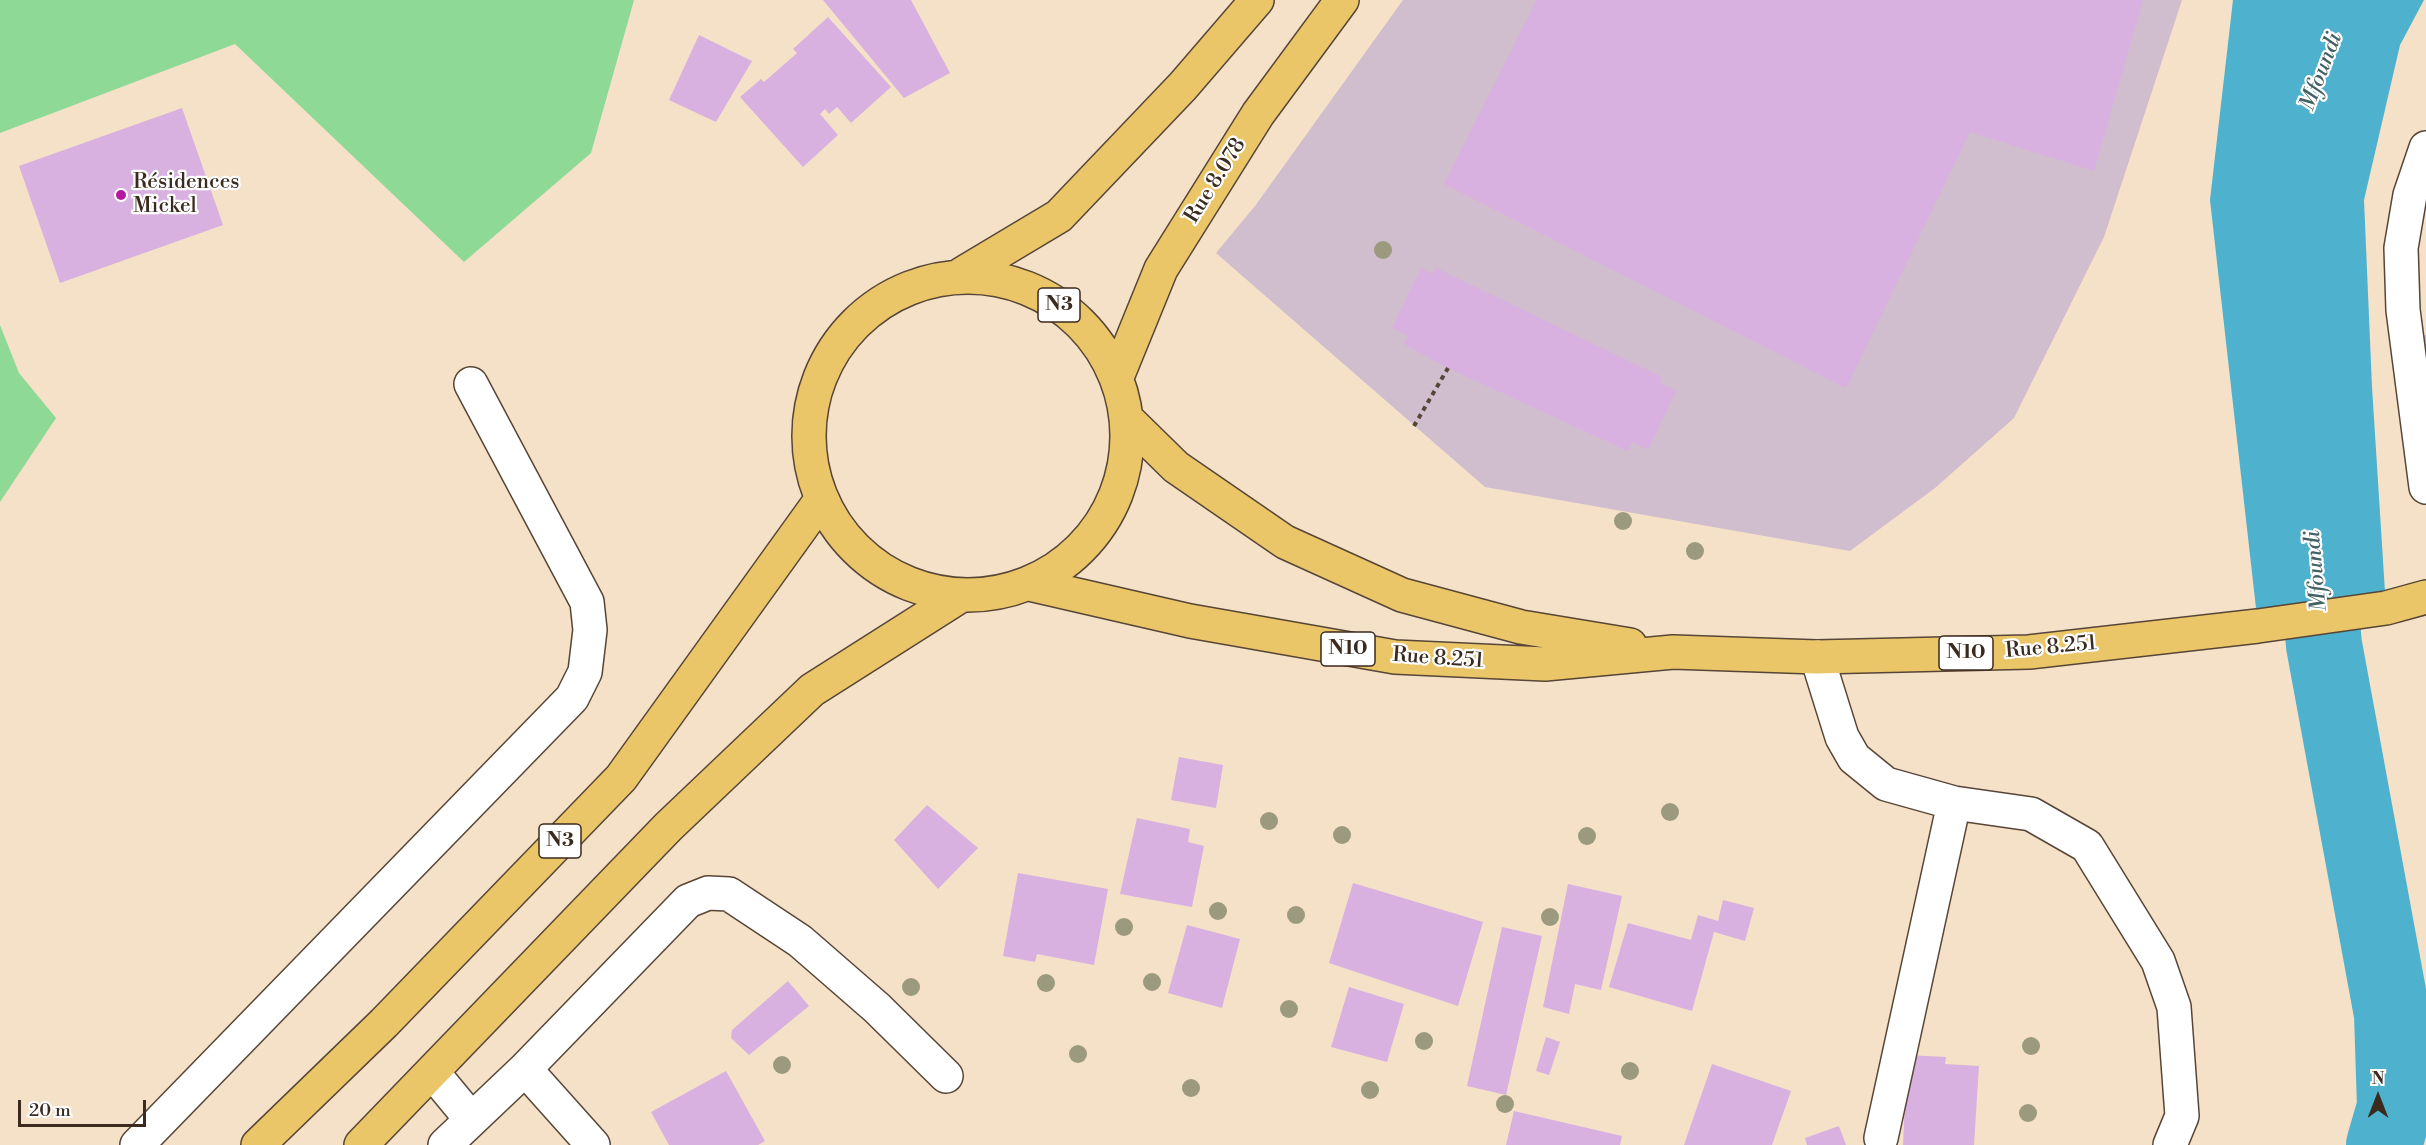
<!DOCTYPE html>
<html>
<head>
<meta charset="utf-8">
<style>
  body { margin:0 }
  #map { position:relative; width:2426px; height:1145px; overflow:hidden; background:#f4e1c7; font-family:"Libre Bodoni",serif }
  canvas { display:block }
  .north { position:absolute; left:2348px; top:1067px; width:60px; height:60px; -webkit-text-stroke:4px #fff; paint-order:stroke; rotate:0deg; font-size:16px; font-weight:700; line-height:24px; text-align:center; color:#3b2a1e }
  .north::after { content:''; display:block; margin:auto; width:21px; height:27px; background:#3b2a1e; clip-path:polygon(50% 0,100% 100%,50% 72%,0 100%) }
  .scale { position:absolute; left:18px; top:1100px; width:128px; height:27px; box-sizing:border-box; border:3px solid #3b2a1e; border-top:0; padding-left:8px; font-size:18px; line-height:21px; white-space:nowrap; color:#3b2a1e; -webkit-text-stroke:4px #fff; paint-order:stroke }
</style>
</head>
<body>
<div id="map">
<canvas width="2426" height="1145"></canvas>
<div class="north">N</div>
<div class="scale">20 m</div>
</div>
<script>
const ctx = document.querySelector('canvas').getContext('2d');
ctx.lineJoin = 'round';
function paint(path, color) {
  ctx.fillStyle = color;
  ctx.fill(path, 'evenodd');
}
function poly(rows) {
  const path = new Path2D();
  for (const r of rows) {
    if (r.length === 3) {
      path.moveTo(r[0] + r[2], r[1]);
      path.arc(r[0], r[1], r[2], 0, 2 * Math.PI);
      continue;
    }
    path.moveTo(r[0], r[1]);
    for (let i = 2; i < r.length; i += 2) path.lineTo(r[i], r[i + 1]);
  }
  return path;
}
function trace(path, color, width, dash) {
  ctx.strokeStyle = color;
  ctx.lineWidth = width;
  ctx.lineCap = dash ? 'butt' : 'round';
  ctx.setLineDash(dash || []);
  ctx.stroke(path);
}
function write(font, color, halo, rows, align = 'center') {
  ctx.font = font + ' "Libre Bodoni",serif';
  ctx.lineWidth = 4.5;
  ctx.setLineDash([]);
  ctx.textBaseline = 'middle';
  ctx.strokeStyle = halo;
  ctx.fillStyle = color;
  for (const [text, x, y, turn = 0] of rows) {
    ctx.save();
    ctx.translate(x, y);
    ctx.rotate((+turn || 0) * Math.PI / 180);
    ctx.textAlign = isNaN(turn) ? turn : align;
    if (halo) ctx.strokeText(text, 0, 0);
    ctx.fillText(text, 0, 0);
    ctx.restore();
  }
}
const industrial = poly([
  [1403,0,2182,0,2104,237,2014,418,1935,488,1850,551,1485,487,1216,253,1255,206]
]);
const green = poly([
  [0,0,634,0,591,153,464,262,235,44,0,133],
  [0,325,19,373,56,418,0,502]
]);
const water = poly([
  [2233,0,2424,0,2400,45,2364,200,2372,387,2386,608,2258,626,2210,200]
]);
const river = poly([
  [2313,527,2324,645,2392,1014,2395,1107,2384,1145]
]);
const building = poly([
  [823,0,911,0,950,73,904,98],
  [1537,0,2143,0,2094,171,1970,132,1846,388,1444,184],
  [828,17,891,87,851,123,837,107,829,114,825,109,820,114,838,135,803,167,740,97,761,79,764,82,797,53,793,49],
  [699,35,752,61,716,122,669,100],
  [182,108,223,225,60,283,19,166],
  [1421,268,1433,274,1436,268,1662,377,1659,382,1676,391,1648,450,1632,442,1628,451,1448,368,1404,344,1409,336,1392,328],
  [2426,335,2426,367,2416,339],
  [1179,757,1223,765,1216,808,1171,800],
  [927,805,978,848,938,889,894,840],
  [1137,818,1190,829,1188,842,1204,846,1192,907,1120,894],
  [1018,873,1108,889,1094,965,1037,954,1035,962,1003,956],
  [1353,883,1483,922,1458,1006,1329,963],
  [1568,884,1622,896,1601,990,1575,984,1569,1014,1543,1007],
  [1723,900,1754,908,1745,941,1714,932,1692,1011,1609,987,1628,923,1691,940,1698,915,1718,921],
  [1187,925,1240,939,1222,1008,1168,993],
  [1502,927,1542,936,1506,1095,1467,1086],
  [788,981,809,1006,749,1055,731,1038,732,1030],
  [1349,987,1404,1004,1387,1062,1331,1047],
  [1546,1037,1560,1042,1549,1075,1536,1071],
  [1907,1055,1946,1057,1945,1064,1979,1066,1974,1145,1903,1145],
  [1712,1064,1791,1091,1772,1145,1684,1145],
  [726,1071,765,1141,758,1145,669,1145,651,1112],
  [1514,1111,1622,1136,1620,1145,1506,1145],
  [1839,1126,1846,1145,1807,1145,1805,1138]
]);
const path = poly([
  [1414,426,1448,368]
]);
const minor = poly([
  [2426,148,2410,195,2401,248,2403,310,2426,487],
  [1817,657,1842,737,1854,758,1886,784,1954,803,2031,814,2087,846,2158,961,2174,1007,2182,1116,2170,1145],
  [525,1069,593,1145],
  [433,1073,471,1119],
  [1881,1138,1954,803],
  [137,1145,572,698,585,672,590,630,587,602,471,384],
  [445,1145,525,1069,688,901,708,893,729,894,800,941,877,1008,946,1076]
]);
const highway = poly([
  [962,274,1059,216,1183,86,1257,0],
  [968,436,159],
  [1117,377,1161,269,1258,114,1342,0],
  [1128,420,1176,467,1285,542,1402,595,1521,627,1630,645],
  [1029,584,1190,621,1395,657,1545,664,1673,652,1817,657,2029,652,2258,626,2386,608,2426,597],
  [258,1145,384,1023,621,778,821,500],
  [361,1145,668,827,812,690,960,596]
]);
const trees = [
  [1383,250],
  [1623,521],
  [1695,551],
  [1670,812],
  [1269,821],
  [1342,835],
  [1587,836],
  [1218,911],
  [1296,915],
  [1550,917],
  [1124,927],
  [1152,982],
  [1046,983],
  [911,987],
  [1289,1009],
  [1424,1041],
  [2031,1046],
  [1078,1054],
  [782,1065],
  [1630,1071],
  [1191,1088],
  [1370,1090],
  [1505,1104],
  [2028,1113]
];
const markers = [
  [121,195,6,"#b5179e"]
];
const shields = [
  [1059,305,42],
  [1348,649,54],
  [1966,653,54],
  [560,841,42]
];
const shieldNames = [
  ["N3",1059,305],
  ["N10",1348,649],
  ["N10",1966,653],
  ["N3",560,841]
];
const streetNames = [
  ["Rue 8.078",1216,181,-58],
  ["Rue 8.251",2051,648,-5],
  ["Rue 8.251",1438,659,4]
];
const poiNames = [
  ["Résidences",133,183],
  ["Mickel",133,207]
];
const waterNames = [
  ["Mfoundi",2322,72,-69],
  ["Mfoundi",2317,571,-95]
];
paint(industrial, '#d0bdce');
paint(green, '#8ed996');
paint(water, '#4eb1cd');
trace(river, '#4eb1cd', 76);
paint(building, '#d8b1e0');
trace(minor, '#574537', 36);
trace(highway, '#574537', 36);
trace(path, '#574537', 4, [4.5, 4.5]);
trace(minor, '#fff', 33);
trace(highway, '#ebc669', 33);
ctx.fillStyle = '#9c9a7e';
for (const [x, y] of trees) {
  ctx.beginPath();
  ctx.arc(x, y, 9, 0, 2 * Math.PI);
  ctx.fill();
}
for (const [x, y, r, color] of markers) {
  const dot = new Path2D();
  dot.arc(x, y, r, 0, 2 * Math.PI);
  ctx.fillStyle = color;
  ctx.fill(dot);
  trace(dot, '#fff', 2);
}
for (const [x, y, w] of shields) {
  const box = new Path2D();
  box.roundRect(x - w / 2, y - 17, w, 34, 4.5);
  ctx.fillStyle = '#fff';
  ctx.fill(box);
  trace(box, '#3b2a1e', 1.5);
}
write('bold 20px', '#3b2a1e', null, shieldNames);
write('21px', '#3b2a1e', '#fff', streetNames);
write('21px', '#3b2a1e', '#fff', poiNames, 'left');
write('italic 22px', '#436064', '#fff', waterNames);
</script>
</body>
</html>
